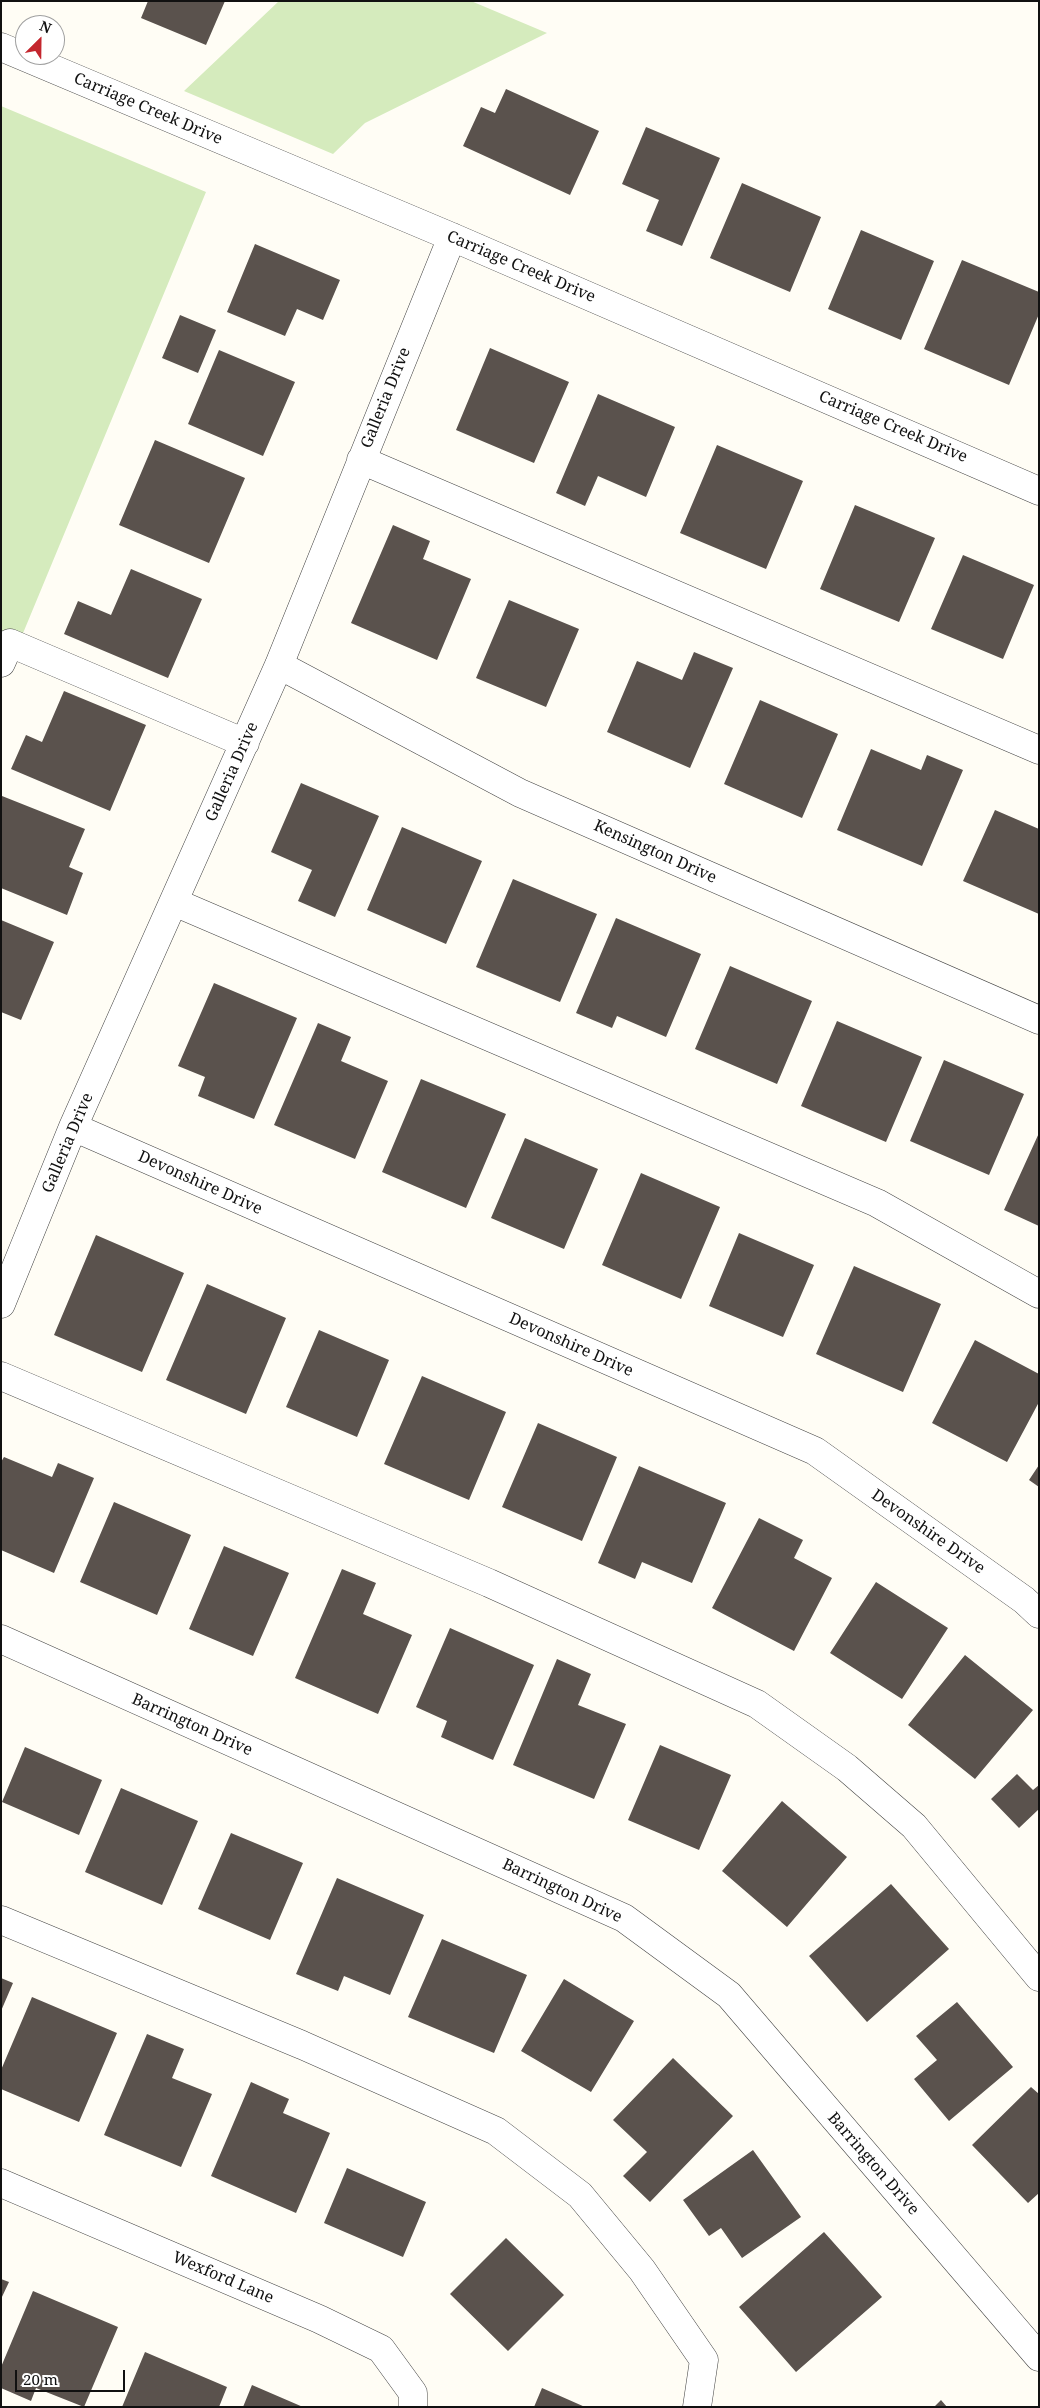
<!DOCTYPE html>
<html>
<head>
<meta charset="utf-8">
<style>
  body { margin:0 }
  #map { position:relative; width:1040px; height:2408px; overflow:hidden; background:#fffdf5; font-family:"Noto Serif",serif }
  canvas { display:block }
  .frame { position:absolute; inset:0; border:2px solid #111; pointer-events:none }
  .north { position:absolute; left:15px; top:15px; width:50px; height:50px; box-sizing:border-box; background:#fff; border:1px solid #a0a0a0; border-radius:50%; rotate:23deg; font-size:14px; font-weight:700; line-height:20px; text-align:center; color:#111 }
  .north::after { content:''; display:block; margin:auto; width:18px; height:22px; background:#c4262e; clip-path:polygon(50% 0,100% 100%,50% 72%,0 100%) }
  .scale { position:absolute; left:15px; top:2370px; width:110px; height:22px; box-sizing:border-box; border:2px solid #111; border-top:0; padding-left:6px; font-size:15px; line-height:18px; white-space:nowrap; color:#111; -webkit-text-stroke:4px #fff; paint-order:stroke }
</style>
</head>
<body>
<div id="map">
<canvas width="1040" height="2408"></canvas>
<div class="frame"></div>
<div class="north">N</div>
<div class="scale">20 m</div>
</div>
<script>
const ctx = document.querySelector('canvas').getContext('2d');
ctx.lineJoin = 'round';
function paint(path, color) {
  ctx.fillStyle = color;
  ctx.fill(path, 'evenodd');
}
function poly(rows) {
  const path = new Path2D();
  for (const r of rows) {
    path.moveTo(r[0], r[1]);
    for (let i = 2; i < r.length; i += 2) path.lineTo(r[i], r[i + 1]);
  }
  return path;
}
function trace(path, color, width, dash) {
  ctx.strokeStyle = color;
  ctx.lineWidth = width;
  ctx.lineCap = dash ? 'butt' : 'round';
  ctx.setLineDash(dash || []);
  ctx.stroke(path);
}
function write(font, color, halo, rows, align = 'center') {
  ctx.font = font + ' "Noto Serif",serif';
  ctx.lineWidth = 5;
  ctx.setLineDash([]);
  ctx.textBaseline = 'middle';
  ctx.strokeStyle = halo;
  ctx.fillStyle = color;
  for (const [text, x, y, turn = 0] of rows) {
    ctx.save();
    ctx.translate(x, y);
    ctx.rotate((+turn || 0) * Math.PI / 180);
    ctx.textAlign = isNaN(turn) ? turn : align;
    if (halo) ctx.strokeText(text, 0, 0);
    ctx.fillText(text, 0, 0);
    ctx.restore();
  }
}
const green = poly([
  [279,1,471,1,547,33,365,123,333,154,184,91],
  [1,106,206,192,21,638,1,634]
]);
const building = poly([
  [148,1,225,1,206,45,141,18],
  [506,89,599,131,570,195,463,146,481,107,495,113],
  [646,127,720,158,682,246,646,231,659,200,622,184],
  [742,183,821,217,790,292,710,258],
  [861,230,934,261,901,340,828,309],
  [255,244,340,280,323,320,297,309,285,336,227,312],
  [962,260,1039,292,1039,314,1009,385,924,349],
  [180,315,216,330,198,373,162,358],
  [490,348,569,382,534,463,456,430],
  [219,350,295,382,263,456,188,424],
  [598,394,675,427,646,497,598,476,585,506,556,493],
  [155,440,245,478,209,563,119,525],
  [717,445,803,481,766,569,680,533],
  [855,505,935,538,899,622,820,589],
  [393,525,430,541,423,559,471,579,437,660,351,623],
  [963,555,1034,585,1003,659,931,629],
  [131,569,202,599,168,678,64,634,78,601,111,615],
  [509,600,579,629,546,707,476,678],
  [694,652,733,668,690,768,607,732,637,661,682,680],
  [64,691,146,725,110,811,11,769,26,735,42,742],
  [760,700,838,734,802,818,724,784],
  [871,749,921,770,927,755,963,770,922,866,837,830],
  [301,783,379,816,335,917,298,901,312,870,271,852],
  [2,796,85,829,69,867,83,873,67,915,1,888],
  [995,810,1039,829,1039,914,963,881],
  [402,827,482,861,446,944,367,910],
  [513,879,597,914,560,1002,476,967],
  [616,918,701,954,666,1037,617,1016,612,1028,576,1013],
  [1,920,54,942,21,1020,1,1012],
  [730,966,812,1001,777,1084,695,1049],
  [214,983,297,1018,254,1119,198,1096,205,1077,178,1066],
  [837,1021,922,1057,886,1142,801,1106],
  [318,1023,351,1037,341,1061,388,1081,355,1159,274,1125],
  [944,1060,1024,1094,989,1175,910,1141],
  [421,1079,506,1114,466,1208,382,1172],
  [1039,1133,1039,1226,1004,1210],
  [525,1138,598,1169,564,1249,491,1218],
  [641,1173,720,1207,681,1299,602,1265],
  [739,1233,814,1265,783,1337,709,1306],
  [96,1235,184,1273,142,1372,54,1335],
  [854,1266,941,1304,903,1392,816,1354],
  [207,1284,286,1318,246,1414,166,1380],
  [319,1330,389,1360,357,1437,286,1407],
  [975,1340,1039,1374,1039,1402,1007,1462,932,1423],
  [422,1376,506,1412,469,1500,384,1464],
  [538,1423,617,1457,582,1541,502,1507],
  [4,1457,52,1477,58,1463,94,1478,54,1573,1,1550,1,1462],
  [1039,1465,1039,1487,1029,1480],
  [639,1466,726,1503,692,1583,642,1562,635,1579,598,1563],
  [114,1502,191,1535,157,1615,80,1582],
  [759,1518,803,1540,794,1558,832,1578,794,1651,712,1608],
  [224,1546,289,1573,253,1656,189,1629],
  [342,1569,376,1583,363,1614,412,1635,378,1714,295,1678],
  [876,1582,948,1628,902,1699,830,1653],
  [450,1628,534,1665,493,1760,441,1737,447,1721,416,1707],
  [965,1655,1033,1710,975,1779,908,1725],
  [557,1659,591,1674,578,1705,626,1724,594,1799,513,1765],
  [660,1745,731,1775,699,1850,628,1820],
  [25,1747,102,1780,79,1835,2,1802],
  [1017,1774,1033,1790,1039,1785,1039,1809,1019,1828,991,1799],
  [121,1788,198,1821,162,1905,85,1872],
  [782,1801,847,1857,787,1927,722,1871],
  [231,1833,303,1863,270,1940,198,1909],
  [337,1878,424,1915,390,1995,344,1976,338,1991,296,1974],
  [891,1884,949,1949,867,2022,809,1956],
  [442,1939,527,1975,494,2053,408,2017],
  [1,1978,13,1983,1,2011],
  [564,1979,634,2021,591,2092,521,2051],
  [32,1997,117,2033,79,2122,1,2089,1,2070],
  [957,2002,1013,2067,949,2121,914,2079,937,2060,916,2036],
  [147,2034,184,2049,172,2078,212,2094,181,2167,104,2135],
  [673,2058,733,2116,650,2202,623,2176,647,2152,613,2120],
  [251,2082,289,2099,283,2113,330,2133,296,2213,211,2176],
  [1031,2087,1039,2094,1039,2193,1028,2203,972,2145],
  [753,2150,801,2217,742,2258,721,2228,709,2236,683,2200],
  [347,2168,426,2202,403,2257,324,2223],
  [824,2232,882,2297,796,2372,739,2307],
  [506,2238,564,2295,508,2351,450,2294],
  [1,2279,9,2282,1,2299],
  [33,2291,118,2327,84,2407,36,2388,31,2401,1,2388,1,2367],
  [145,2352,227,2387,219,2407,122,2407],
  [252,2385,303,2407,243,2407],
  [542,2388,585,2407,534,2407],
  [941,2400,947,2407,934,2407]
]);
const minor = poly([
  [1,47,452,237,1039,491],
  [361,460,1039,750],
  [1,663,10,643,245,743],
  [279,665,520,793,1039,1020],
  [174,902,877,1203,1039,1294],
  [73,1127,815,1451,1024,1600,1039,1614],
  [1,1304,73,1127,279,665,452,237],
  [1,1376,489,1583,757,1704,847,1768,914,1826,1039,1977],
  [1,1639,624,1918,729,1995,1039,2357],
  [1,1920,302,2045,496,2131,580,2195,642,2270,704,2360,697,2407],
  [1,2183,319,2319,381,2349,413,2393,413,2407]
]);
const streetNames = [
  ["Carriage Creek Drive",148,109,23],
  ["Carriage Creek Drive",521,267,23],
  ["Galleria Drive",386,398,-68],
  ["Carriage Creek Drive",893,427,23],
  ["Galleria Drive",232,772,-66],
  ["Kensington Drive",655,852,24],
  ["Galleria Drive",68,1143,-67],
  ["Devonshire Drive",200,1183,24],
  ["Devonshire Drive",571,1345,24],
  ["Devonshire Drive",928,1532,35],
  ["Barrington Drive",192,1725,24],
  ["Barrington Drive",562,1891,25],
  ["Barrington Drive",873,2164,49],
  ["Wexford Lane",223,2278,23]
];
paint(green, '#d5ebbd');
paint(building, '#5a524d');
trace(minor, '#444', 29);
trace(minor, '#fff', 28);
write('16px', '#111', '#fff', streetNames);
</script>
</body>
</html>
